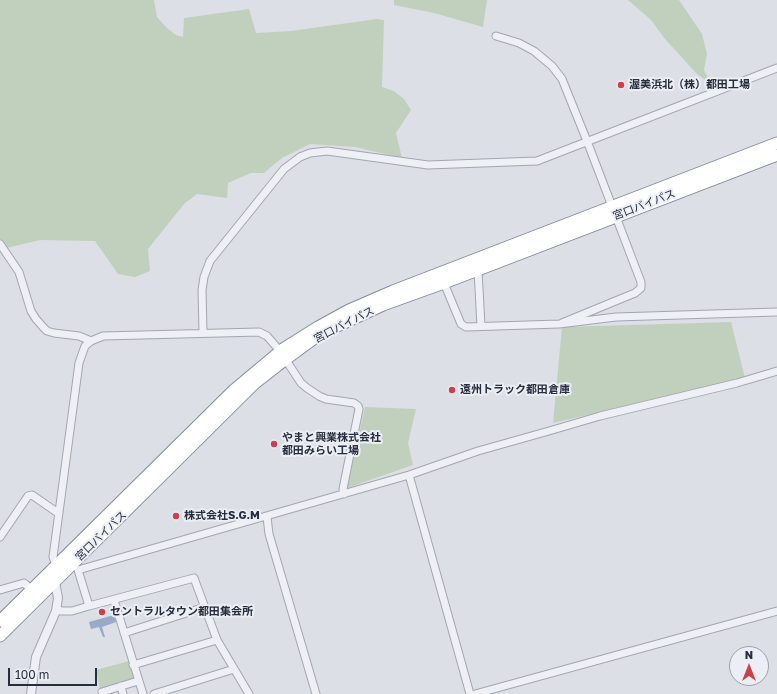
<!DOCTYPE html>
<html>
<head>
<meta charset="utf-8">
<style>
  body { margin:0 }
  #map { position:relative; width:777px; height:694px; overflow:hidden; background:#dcdfe6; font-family:"Golos Text",sans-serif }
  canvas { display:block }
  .north { position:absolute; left:729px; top:646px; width:40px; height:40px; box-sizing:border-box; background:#ebeef4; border:1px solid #9ca1aa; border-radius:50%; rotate:0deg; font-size:11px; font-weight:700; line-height:16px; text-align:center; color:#262d3c }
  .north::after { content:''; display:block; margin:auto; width:14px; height:18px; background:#cc404c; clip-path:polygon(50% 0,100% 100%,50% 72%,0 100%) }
  .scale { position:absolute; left:8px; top:668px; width:89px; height:18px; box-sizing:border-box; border:2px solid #262d3c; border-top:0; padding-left:5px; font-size:12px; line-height:14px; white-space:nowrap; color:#262d3c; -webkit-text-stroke:3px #ebeef4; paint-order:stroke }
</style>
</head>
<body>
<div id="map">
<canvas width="777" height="694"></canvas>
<div class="north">N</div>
<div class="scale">100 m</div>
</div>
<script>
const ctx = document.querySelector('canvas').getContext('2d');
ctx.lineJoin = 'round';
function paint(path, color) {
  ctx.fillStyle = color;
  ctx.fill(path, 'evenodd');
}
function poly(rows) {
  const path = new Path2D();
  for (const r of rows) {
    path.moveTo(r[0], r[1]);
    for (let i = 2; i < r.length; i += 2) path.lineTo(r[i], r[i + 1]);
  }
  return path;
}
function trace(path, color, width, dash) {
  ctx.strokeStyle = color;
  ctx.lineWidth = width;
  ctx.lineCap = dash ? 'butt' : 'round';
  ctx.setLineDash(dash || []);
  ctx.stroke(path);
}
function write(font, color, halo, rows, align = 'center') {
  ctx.font = font + ' "Golos Text","Noto Sans JP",sans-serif';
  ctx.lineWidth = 4;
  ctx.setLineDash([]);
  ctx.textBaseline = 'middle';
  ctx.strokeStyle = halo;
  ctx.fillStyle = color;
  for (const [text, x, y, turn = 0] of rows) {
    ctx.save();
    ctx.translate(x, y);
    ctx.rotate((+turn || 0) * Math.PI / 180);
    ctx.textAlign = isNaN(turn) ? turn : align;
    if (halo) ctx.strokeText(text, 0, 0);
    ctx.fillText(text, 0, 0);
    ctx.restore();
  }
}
const green = poly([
  [0,0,154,0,157,17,167,28,176,35,183,37,184,18,249,9,256,33,291,31,377,19,384,20,382,87,394,91,404,99,411,110,396,133,402,158,355,147,310,144,282,158,264,173,251,173,228,183,227,198,197,194,184,204,148,249,150,271,135,277,118,274,95,241,40,240,2,249,0,248],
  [394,0,487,0,483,27,434,13,394,5],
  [628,0,679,0,702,34,707,54,704,70,712,85,697,74,665,39,651,20],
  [731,322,745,378,553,423,562,327],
  [365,407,416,409,408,443,413,465,347,488],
  [129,661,135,679,100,689,96,670]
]);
const water = poly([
  [114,615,116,622,102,627,105,637,103,637,99,627,91,629,89,622]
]);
const minor = poly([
  [496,36,519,43,534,51,552,66,562,79,587,141,641,282,641,288,635,293,562,323],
  [0,244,19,272,31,311,36,319,43,327,47,331,54,333,79,336,91,341],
  [478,270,481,326],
  [444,283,461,324,466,327,559,324,616,317,777,312],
  [203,332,202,290,204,277,210,261,284,169,300,157,310,153,327,151,428,165,537,161,777,68],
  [409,475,470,694],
  [267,517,269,534,316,694],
  [0,537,28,496,32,495,58,513],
  [56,565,53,557,79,363,85,346,91,341,103,336,259,332,267,336,280,351,301,383,307,388,319,396,326,399,354,403,358,406,359,409,343,489,344,494],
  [0,590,24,583,31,589],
  [114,600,143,694],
  [57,609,61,611,72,611,89,606],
  [124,633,205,607],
  [133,665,217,640],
  [121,686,123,694],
  [103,694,102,692,138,681],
  [154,694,234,669],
  [249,694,217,640,194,578,89,606,78,570,409,475,478,451,549,431,600,416,737,383,777,371],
  [475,694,777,611]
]);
const tertiary = poly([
  [31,694,36,657,56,611,58,598,55,582]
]);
const trunk = poly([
  [0,621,234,390,283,349,318,327,349,310,393,291,777,143],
  [0,636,254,384,286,359,320,334,383,305,444,283,777,155]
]);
const markers = [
  [621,85,4,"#cc404c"],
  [452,390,4,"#cc404c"],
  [274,444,4,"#cc404c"],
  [176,516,4,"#cc404c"],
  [102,612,4,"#cc404c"]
];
const poiNames = [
  ["渥美浜北（株）都田工場",629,85],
  ["遠州トラック都田倉庫",460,390],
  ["やまと興業株式会社",282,438],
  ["都田みらい工場",282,451],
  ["株式会社S.G.M",184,516],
  ["セントラルタウン都田集会所",110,612]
];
const streetNames = [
  ["宮口バイパス",644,205,-21],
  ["宮口バイパス",344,325,-27],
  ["宮口バイパス",101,536,-44]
];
paint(green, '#c1d0bd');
paint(water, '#97abc7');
trace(minor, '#a2a6b0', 9);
trace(tertiary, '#a2a6b0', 10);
trace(trunk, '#848c9d', 13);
trace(minor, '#eff0f5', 7);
trace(tertiary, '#eff0f5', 8);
trace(trunk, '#fff', 11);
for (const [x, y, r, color] of markers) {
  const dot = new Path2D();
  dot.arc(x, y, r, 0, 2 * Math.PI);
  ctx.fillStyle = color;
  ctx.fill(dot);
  trace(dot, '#ebeef4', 1.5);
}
write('bold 11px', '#262d3c', '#ebeef4', poiNames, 'left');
write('11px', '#262d3c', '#ebeef4', streetNames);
</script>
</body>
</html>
